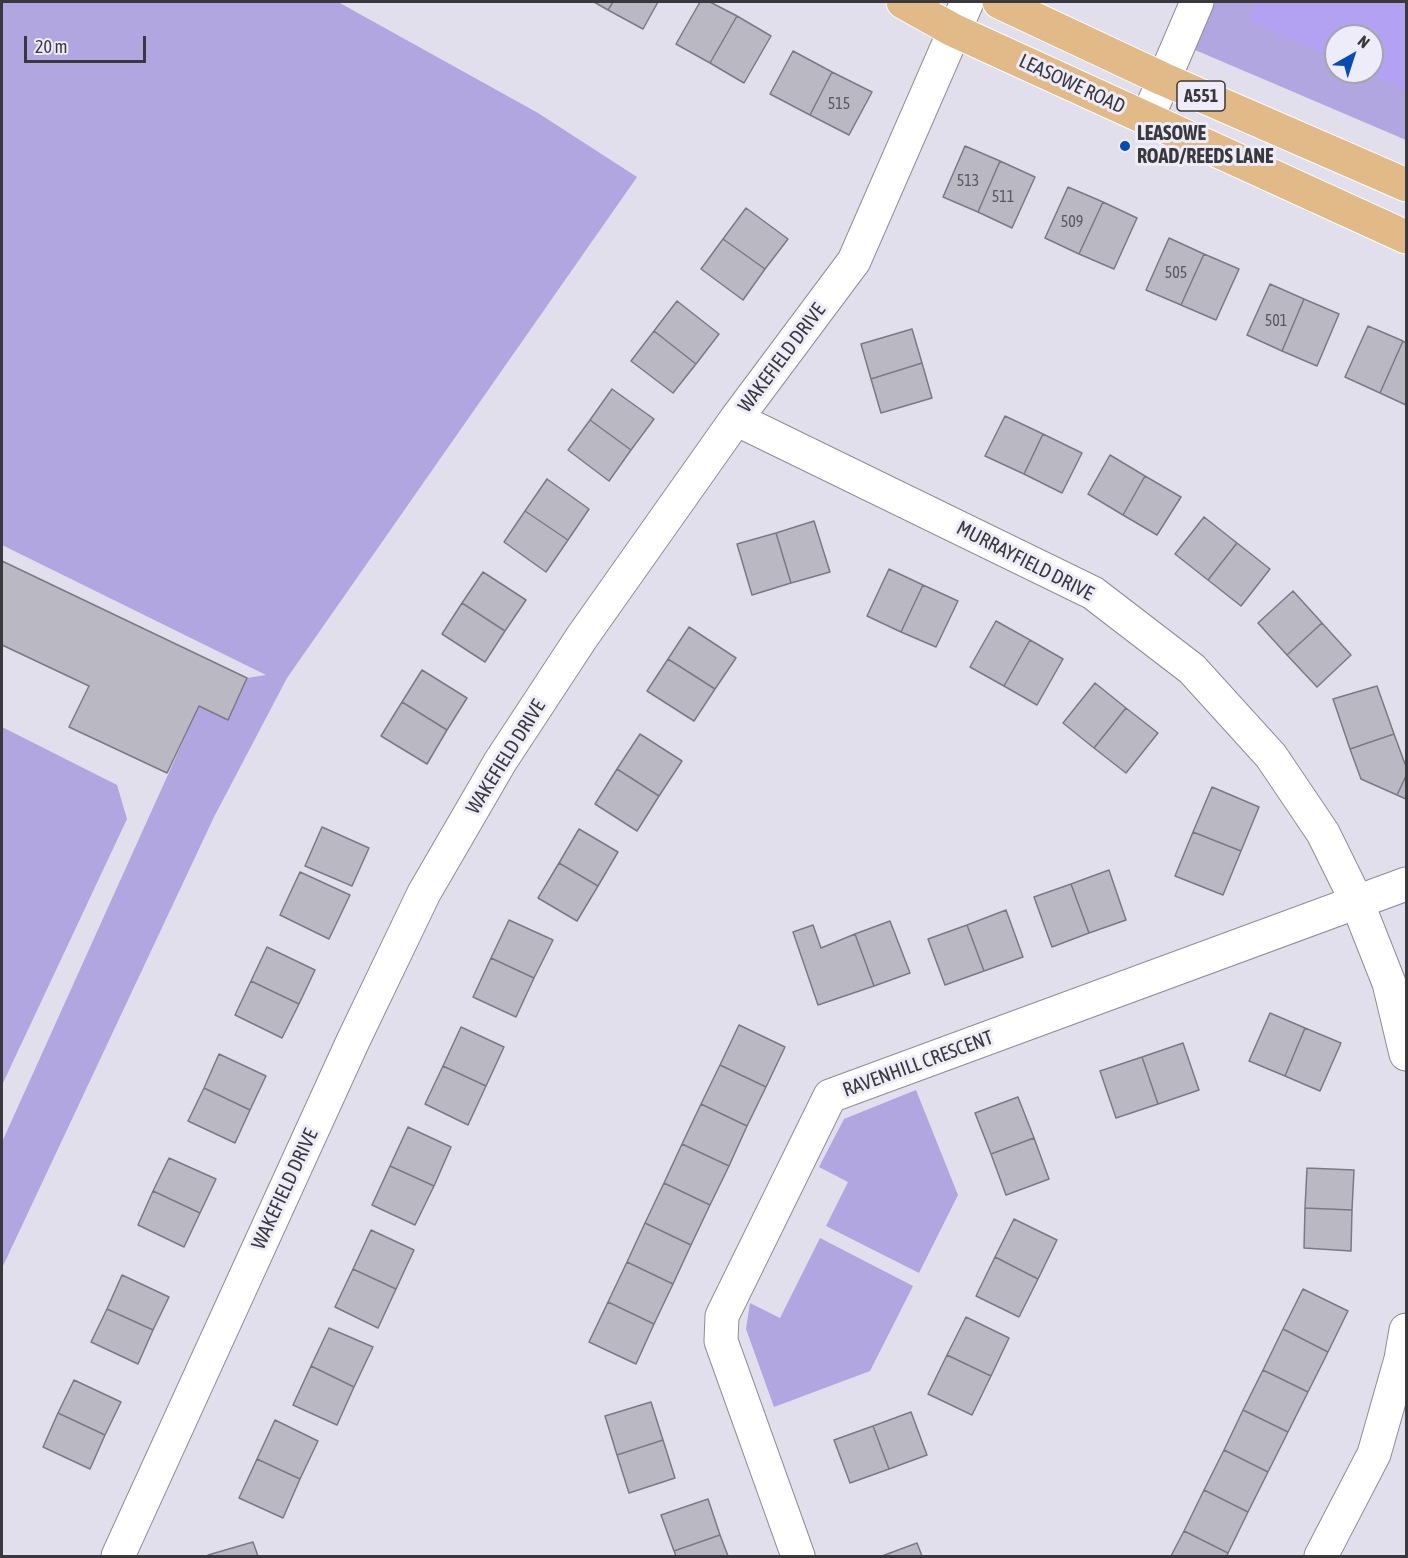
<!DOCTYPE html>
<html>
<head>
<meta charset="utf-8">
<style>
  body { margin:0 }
  #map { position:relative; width:1408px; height:1558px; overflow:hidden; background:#e1dfeb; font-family:"Asap Condensed",sans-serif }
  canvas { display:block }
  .frame { position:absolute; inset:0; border:3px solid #39383d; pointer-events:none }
  .north { position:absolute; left:1324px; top:24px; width:60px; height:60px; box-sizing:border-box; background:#eeecf8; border:2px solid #a6a4ad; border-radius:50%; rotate:39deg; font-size:16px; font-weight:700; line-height:24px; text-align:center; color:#39383d }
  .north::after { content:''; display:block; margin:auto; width:21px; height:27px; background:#054cb7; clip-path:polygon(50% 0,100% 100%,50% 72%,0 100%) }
  .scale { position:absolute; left:24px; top:36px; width:122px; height:27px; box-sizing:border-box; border:3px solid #39383d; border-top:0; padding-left:8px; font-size:18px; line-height:21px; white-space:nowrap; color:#39383d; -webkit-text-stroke:4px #eeecf8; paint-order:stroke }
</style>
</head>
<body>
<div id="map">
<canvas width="1408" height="1558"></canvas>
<div class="frame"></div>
<div class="north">N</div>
<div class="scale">20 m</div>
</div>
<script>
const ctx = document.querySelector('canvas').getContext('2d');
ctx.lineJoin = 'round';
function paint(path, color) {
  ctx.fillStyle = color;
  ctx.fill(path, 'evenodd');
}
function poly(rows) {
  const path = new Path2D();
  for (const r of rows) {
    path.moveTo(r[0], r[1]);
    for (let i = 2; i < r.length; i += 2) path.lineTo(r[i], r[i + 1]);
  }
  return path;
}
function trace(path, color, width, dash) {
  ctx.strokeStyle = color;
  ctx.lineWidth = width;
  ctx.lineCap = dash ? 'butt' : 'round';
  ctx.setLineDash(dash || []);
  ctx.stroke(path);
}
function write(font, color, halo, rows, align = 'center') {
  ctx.font = font + ' "Asap Condensed",sans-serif';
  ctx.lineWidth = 6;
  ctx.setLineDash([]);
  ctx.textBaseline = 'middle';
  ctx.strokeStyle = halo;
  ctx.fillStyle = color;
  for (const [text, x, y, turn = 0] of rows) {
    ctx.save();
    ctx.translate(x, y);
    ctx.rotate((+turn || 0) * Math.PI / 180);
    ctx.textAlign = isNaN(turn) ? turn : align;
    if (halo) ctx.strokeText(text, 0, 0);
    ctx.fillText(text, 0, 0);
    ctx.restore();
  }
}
const green = poly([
  [2,2,338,2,538,113,637,177,287,678,214,817,2,1268,2,1142,199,706,228,720,247,678,266,675,2,545],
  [1183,2,1406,2,1406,140,1167,38],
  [1336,36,1372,36,1372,72,1336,72],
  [2,727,117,785,127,819,2,1085],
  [916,1090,958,1195,919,1273,826,1226,848,1182,819,1167,844,1119],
  [820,1238,913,1286,870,1371,774,1407,746,1329,750,1303,780,1318]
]);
const forest = poly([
  [1254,2,1392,2,1406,7,1406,90,1365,72,1372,72,1372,36,1336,36,1336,59,1249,21]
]);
const building = poly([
  [594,2,613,2,608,10,594,2],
  [613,2,658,2,643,29,608,10,613,2],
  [700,2,710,2,737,16,710,63,676,44,700,2],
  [737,16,771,36,744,83,710,63,737,16],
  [793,51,832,72,810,115,770,94,793,51],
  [832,72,872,92,849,135,810,115,832,72],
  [965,146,1000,161,978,212,943,197,965,146],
  [1000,161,1035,177,1012,228,978,212,1000,161],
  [1068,187,1103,202,1079,254,1045,238,1068,187],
  [1103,202,1137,218,1114,269,1079,254,1103,202],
  [746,208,788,239,765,269,723,239,746,208],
  [1169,238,1204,254,1181,305,1146,290,1169,238],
  [723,239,765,269,743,300,701,269,723,239],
  [1204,254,1239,269,1216,320,1181,305,1204,254],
  [1270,284,1304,299,1282,351,1247,335,1270,284],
  [1304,299,1339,314,1317,366,1282,351,1304,299],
  [677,301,719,334,696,364,654,331,677,301],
  [1368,326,1403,341,1380,393,1345,377,1368,326],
  [912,329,922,363,871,379,861,344,912,329],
  [654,331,696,364,673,393,631,361,654,331],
  [1403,341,1406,343,1406,405,1380,393,1403,341],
  [922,363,932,398,881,413,871,379,922,363],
  [612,389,654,419,631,450,590,420,612,389],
  [1005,416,1043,434,1024,474,985,456,1005,416],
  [590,420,631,450,609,481,568,450,590,420],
  [1043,434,1082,453,1062,493,1024,474,1043,434],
  [1110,455,1145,476,1123,515,1088,494,1110,455],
  [1145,476,1181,497,1157,535,1123,515,1145,476],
  [547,479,589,509,568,540,525,511,547,479],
  [525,511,568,540,546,572,504,542,525,511],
  [1204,517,1237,543,1208,580,1175,554,1204,517],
  [814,521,830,572,791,583,776,533,814,521],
  [776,533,791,583,752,595,737,544,776,533],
  [1237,543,1270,569,1241,606,1208,580,1237,543],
  [2,561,247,678,228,720,199,706,167,773,69,727,89,686,2,645,2,561],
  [889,569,923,585,901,632,867,616,889,569],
  [483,572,526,600,505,631,462,603,483,572],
  [923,585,958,601,936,647,901,632,923,585],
  [1293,591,1322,623,1287,655,1258,623,1293,591],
  [462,603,505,631,485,662,442,634,462,603],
  [996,621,1030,640,1004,686,970,667,996,621],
  [1322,623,1351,655,1317,687,1287,655,1322,623],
  [689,627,736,658,715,689,668,659,689,627],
  [1030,640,1063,659,1037,705,1004,686,1030,640],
  [668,659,715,689,694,721,647,691,668,659],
  [422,670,467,698,447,730,402,702,422,670],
  [1095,683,1126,708,1094,748,1063,723,1095,683],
  [1377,686,1394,734,1350,749,1333,699,1377,686],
  [402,702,447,730,427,764,381,736,402,702],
  [1126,708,1158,733,1126,773,1094,748,1126,708],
  [640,734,682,761,659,796,617,769,640,734],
  [1394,734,1405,764,1406,763,1406,776,1397,795,1361,779,1350,749,1394,734],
  [617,769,659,796,637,831,595,804,617,769],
  [1406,776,1406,799,1397,795,1406,776],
  [1212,787,1259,807,1241,851,1193,832,1212,787],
  [322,827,369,848,352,886,305,866,322,827],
  [579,829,618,852,598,886,559,863,579,829],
  [1193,832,1241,851,1223,895,1175,876,1193,832],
  [559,863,598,886,577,921,538,898,559,863],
  [1109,870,1126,920,1089,933,1071,884,1109,870],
  [300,872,350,895,329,939,280,915,300,872],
  [1071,884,1089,933,1052,947,1034,897,1071,884],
  [1006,910,1023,957,984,971,967,925,1006,910],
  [509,920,553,940,534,978,491,958,509,920],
  [890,921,910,973,874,986,855,934,890,921],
  [813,925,821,948,855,934,874,986,818,1005,793,932,813,925],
  [967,925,984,971,945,985,928,939,967,925],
  [267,947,315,970,299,1004,251,981,267,947],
  [491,958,534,978,516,1017,473,997,491,958],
  [251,981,299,1004,282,1038,235,1015,251,981],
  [1270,1013,1305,1028,1285,1076,1249,1061,1270,1013],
  [739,1025,785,1047,766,1087,720,1065,739,1025],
  [461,1027,504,1047,486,1086,443,1066,461,1027],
  [1305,1028,1341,1043,1320,1091,1285,1076,1305,1028],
  [1183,1043,1199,1090,1158,1104,1142,1057,1183,1043],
  [219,1054,266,1076,250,1110,204,1088,219,1054],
  [1142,1057,1158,1104,1116,1118,1100,1071,1142,1057],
  [720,1065,766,1087,747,1126,701,1104,720,1065],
  [443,1066,486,1086,468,1125,425,1104,443,1066],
  [204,1088,250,1110,235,1143,188,1121,204,1088],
  [1018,1097,1034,1138,991,1154,975,1113,1018,1097],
  [701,1104,747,1126,729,1166,682,1144,701,1104],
  [408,1127,451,1147,434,1186,390,1166,408,1127],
  [1034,1138,1049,1179,1006,1195,991,1154,1034,1138],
  [682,1144,729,1166,710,1205,664,1183,682,1144],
  [169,1158,216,1179,200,1213,153,1191,169,1158],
  [390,1166,434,1186,415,1225,372,1205,390,1166],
  [1307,1168,1354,1170,1352,1210,1305,1208,1307,1168],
  [664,1183,710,1205,691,1245,645,1223,664,1183],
  [153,1191,200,1213,184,1247,138,1225,153,1191],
  [1305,1208,1352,1210,1351,1251,1304,1248,1305,1208],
  [1014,1219,1057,1240,1038,1279,995,1257,1014,1219],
  [645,1223,691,1245,673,1284,627,1262,645,1223],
  [371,1230,414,1250,396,1289,353,1269,371,1230],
  [995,1257,1038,1279,1019,1317,976,1296,995,1257],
  [627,1262,673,1284,654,1324,608,1302,627,1262],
  [353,1269,396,1289,378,1328,335,1307,353,1269],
  [122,1275,169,1297,153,1330,107,1309,122,1275],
  [1303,1289,1348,1311,1328,1352,1283,1329,1303,1289],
  [608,1302,654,1324,636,1364,589,1342,608,1302],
  [107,1309,153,1330,138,1364,91,1342,107,1309],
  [966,1317,1009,1338,991,1376,947,1355,966,1317],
  [329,1328,373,1347,354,1387,311,1366,329,1328],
  [1283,1329,1328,1352,1308,1392,1263,1370,1283,1329],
  [947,1355,991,1376,972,1415,928,1394,947,1355],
  [311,1366,354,1387,337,1425,293,1405,311,1366],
  [1263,1370,1308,1392,1288,1432,1243,1410,1263,1370],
  [74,1380,121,1402,105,1435,58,1413,74,1380],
  [651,1402,663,1440,617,1455,605,1416,651,1402],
  [1243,1410,1288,1432,1268,1472,1224,1450,1243,1410],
  [911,1412,927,1455,889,1469,873,1426,911,1412],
  [58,1413,105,1435,90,1469,43,1447,58,1413],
  [275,1420,318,1441,300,1479,257,1459,275,1420],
  [873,1426,889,1469,850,1483,834,1440,873,1426],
  [663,1440,675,1478,629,1493,617,1455,663,1440],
  [1224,1450,1268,1472,1248,1512,1204,1490,1224,1450],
  [257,1459,300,1479,283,1518,239,1498,257,1459],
  [1204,1490,1248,1512,1228,1553,1184,1531,1204,1490],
  [708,1499,720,1535,674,1551,661,1515,708,1499],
  [1184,1531,1228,1553,1227,1556,1171,1556,1184,1531],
  [720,1535,728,1556,676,1556,674,1551,720,1535],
  [253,1542,258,1556,209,1556,208,1555,253,1542],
  [917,1543,922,1556,882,1556,917,1543]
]);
const minor = poly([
  [1147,119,1197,2],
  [736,419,1093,593,1192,669,1271,756,1323,833,1357,902,1389,983,1406,1054],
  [118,1556,353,1041,424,893,500,762,582,637,736,419,854,261,967,2],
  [798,1556,721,1341,722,1316,830,1096,1406,884],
  [1321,1556,1374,1454,1401,1359,1406,1330]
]);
const major = poly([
  [903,2,953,30,1406,237],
  [999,2,1163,79,1406,185]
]);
const markers = [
  [1125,146,6,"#054cb7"]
];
const numberNames = [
  ["515",839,104],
  ["513",968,181],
  ["511",1003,197],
  ["509",1072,222],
  ["505",1176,273],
  ["501",1276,321]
];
const shields = [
  [1201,96,48]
];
const shieldNames = [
  ["A551",1201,96]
];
const streetNames = [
  ["LEASOWE ROAD",1072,84,25],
  ["WAKEFIELD DRIVE",782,358,-53],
  ["MURRAYFIELD DRIVE",1025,561,27],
  ["WAKEFIELD DRIVE",506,757,-58],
  ["RAVENHILL CRESCENT",918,1064,-20],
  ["WAKEFIELD DRIVE",285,1189,-65]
];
const poiNames = [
  ["LEASOWE",1137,134],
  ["ROAD/REEDS LANE",1137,157]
];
paint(green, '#b1a6df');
paint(forest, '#b3a2f2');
paint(building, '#b9b8c3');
trace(building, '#7b7984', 1.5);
trace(minor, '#8f8d98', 35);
trace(major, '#fff', 35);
trace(minor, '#fff', 33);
trace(major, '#e2ba88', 33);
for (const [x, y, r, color] of markers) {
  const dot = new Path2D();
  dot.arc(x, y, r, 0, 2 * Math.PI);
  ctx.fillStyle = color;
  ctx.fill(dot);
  trace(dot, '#eeecf8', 2);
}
write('16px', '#59585e', null, numberNames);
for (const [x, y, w] of shields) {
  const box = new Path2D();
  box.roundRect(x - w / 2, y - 15, w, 30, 4.5);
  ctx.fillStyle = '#eeecf8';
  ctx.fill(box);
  trace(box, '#39383d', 1.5);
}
write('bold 18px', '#39383d', null, shieldNames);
write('20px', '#39383d', '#eeecf8', streetNames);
write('bold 20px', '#39383d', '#eeecf8', poiNames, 'left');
</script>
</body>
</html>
